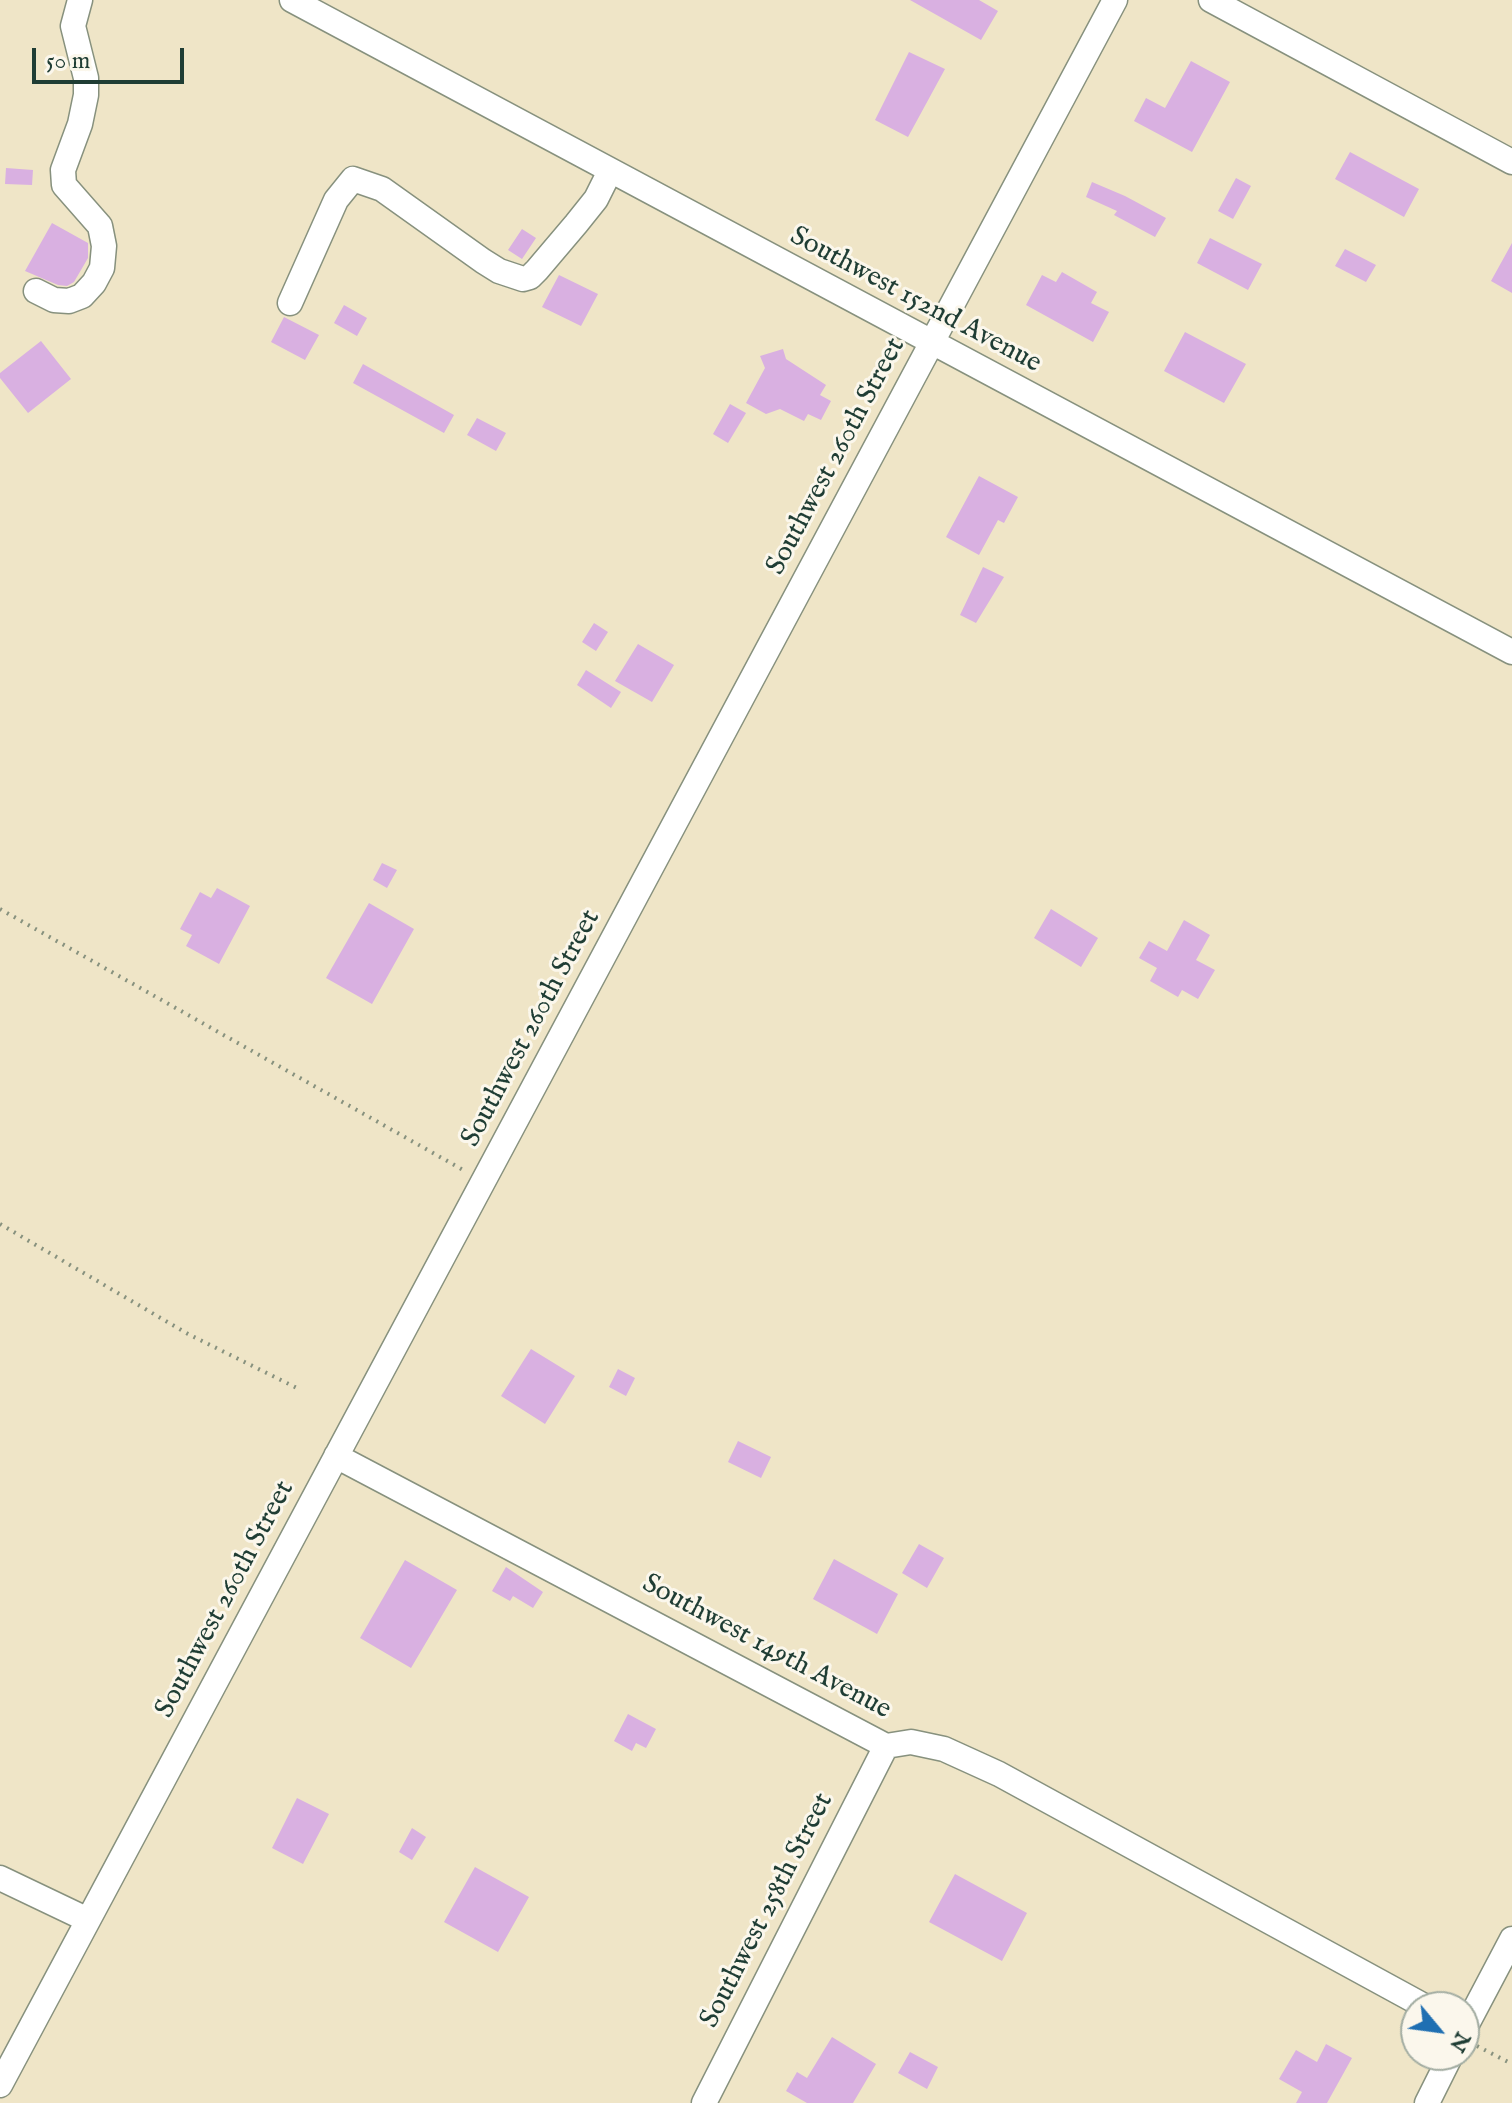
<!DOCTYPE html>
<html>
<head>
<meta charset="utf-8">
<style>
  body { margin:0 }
  #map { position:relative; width:1512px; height:2103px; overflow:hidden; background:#efe5c7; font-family:"IM FELL English",serif }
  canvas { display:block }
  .north { position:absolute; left:1400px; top:1991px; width:80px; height:80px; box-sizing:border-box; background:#fbf7ec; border:2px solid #a3ada2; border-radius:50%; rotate:119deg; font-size:22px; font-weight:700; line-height:32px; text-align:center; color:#1f3d34 }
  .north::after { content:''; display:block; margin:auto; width:28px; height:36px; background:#1f6fb2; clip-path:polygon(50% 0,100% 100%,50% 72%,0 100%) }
  .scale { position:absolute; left:32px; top:48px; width:152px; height:36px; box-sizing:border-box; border:4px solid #1f3d34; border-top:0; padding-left:10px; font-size:24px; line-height:28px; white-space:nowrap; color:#1f3d34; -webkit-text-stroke:6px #fbf7ec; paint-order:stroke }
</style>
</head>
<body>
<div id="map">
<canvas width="1512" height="2103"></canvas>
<div class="north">N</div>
<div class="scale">50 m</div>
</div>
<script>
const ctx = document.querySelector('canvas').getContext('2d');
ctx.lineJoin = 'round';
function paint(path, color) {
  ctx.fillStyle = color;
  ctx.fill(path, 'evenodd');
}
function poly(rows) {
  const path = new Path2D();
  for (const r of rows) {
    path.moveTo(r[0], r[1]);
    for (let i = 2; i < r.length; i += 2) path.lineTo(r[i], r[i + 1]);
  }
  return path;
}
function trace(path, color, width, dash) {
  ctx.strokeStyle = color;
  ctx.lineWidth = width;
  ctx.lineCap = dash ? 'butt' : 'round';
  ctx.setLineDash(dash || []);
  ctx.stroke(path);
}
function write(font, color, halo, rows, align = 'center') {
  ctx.font = font + ' "IM FELL English",serif';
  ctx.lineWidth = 6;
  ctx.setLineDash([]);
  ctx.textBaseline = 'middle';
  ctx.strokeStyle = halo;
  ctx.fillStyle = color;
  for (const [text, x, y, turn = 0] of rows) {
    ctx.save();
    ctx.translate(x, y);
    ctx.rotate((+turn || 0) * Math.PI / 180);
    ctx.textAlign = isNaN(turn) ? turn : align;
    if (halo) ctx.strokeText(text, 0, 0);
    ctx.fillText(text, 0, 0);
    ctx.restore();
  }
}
const building = poly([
  [910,0,979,0,998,11,981,40],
  [909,52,945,69,908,137,875,120],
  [1191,61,1230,82,1192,152,1134,121,1146,98,1165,108],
  [1350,152,1419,189,1404,217,1335,179],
  [6,168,33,170,32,185,5,184],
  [1236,178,1251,186,1233,219,1218,211],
  [1092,182,1125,196,1166,218,1155,237,1114,215,1117,211,1086,197],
  [52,223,88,243,88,258,74,282,67,286,58,285,25,271],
  [522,229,536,238,522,259,508,250],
  [1210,238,1262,264,1248,290,1197,263],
  [1512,243,1512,293,1491,281],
  [1345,249,1376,265,1366,282,1335,266],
  [1062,272,1097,292,1091,303,1109,312,1093,342,1026,305,1042,275,1056,282],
  [559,275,598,294,581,326,542,307],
  [344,305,367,318,357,336,334,323],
  [284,317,319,335,305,360,271,342],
  [1185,332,1246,364,1224,403,1164,371],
  [41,341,71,379,28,413,0,378,0,373],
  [783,349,786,359,826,385,820,395,831,401,821,420,808,414,804,421,780,409,766,414,746,403,765,368,760,356],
  [363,364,454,415,444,433,353,383],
  [730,404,746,413,728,443,713,434],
  [477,418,506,433,496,451,467,435],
  [979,476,1018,497,1004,523,998,520,979,555,946,537],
  [983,567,1004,577,976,623,960,615],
  [594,623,608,632,596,651,582,642],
  [638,644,674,665,652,702,615,681],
  [586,670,621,692,611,708,577,685],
  [382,863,397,870,387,888,373,880],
  [217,888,250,906,219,964,186,946,192,935,180,929,200,892,211,898],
  [369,903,414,929,372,1004,326,978],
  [1051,909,1098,938,1081,967,1034,938],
  [1184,920,1210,935,1196,960,1215,970,1198,999,1182,990,1178,997,1150,981,1157,968,1139,958,1149,941,1167,951],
  [531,1349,575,1376,545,1424,501,1396],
  [618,1369,635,1378,626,1396,609,1387],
  [738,1441,771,1457,761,1478,728,1462],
  [919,1544,944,1558,927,1588,902,1573],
  [834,1559,898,1594,877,1634,813,1599],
  [405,1560,457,1590,411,1668,360,1638],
  [506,1567,543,1592,533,1608,513,1596,510,1601,492,1591],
  [628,1714,656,1729,646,1748,636,1743,632,1751,614,1741],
  [297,1798,329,1814,303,1864,272,1848],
  [412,1828,426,1837,412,1860,399,1852],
  [475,1867,529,1897,498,1952,444,1922],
  [955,1874,1027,1913,1002,1961,929,1922],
  [832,2037,876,2064,853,2103,807,2103,786,2091,797,2072,807,2078],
  [1326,2044,1352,2058,1327,2103,1296,2103,1302,2092,1279,2079,1296,2050,1317,2062],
  [910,2052,938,2067,927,2089,898,2073]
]);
const path = poly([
  [0,909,465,1171],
  [0,1224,188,1334,301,1390],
  [1477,2046,1512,2064]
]);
const minor = poly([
  [292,0,1512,652],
  [1211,0,1512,162],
  [36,291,54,300,69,301,82,296,94,283,102,268,104,246,100,226,64,185,63,170,80,124,86,95,86,78,73,26,80,0],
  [290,303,336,200,353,179,382,189,483,261,499,271,523,279,530,277,537,270,576,224,596,199,610,171],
  [336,1456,886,1746,911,1742,944,1749,999,1774,1426,2007],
  [0,1878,88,1920],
  [1464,2030,1512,1939],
  [0,2085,1115,0],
  [704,2103,886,1746],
  [1427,2103,1451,2055]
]);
const streetNames = [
  ["Southwest 152nd Avenue",915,301,28],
  ["Southwest 260th Street",837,457,-62],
  ["Southwest 260th Street",532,1029,-62],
  ["Southwest 260th Street",226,1600,-62],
  ["Southwest 149th Avenue",766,1648,28],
  ["Southwest 258th Street",768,1911,-63]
];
paint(building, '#d9b0e1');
trace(minor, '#87917e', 27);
trace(path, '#87917e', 4, [2, 6]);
trace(minor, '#fff', 24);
write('28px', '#1f3d34', '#fbf7ec', streetNames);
</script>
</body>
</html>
